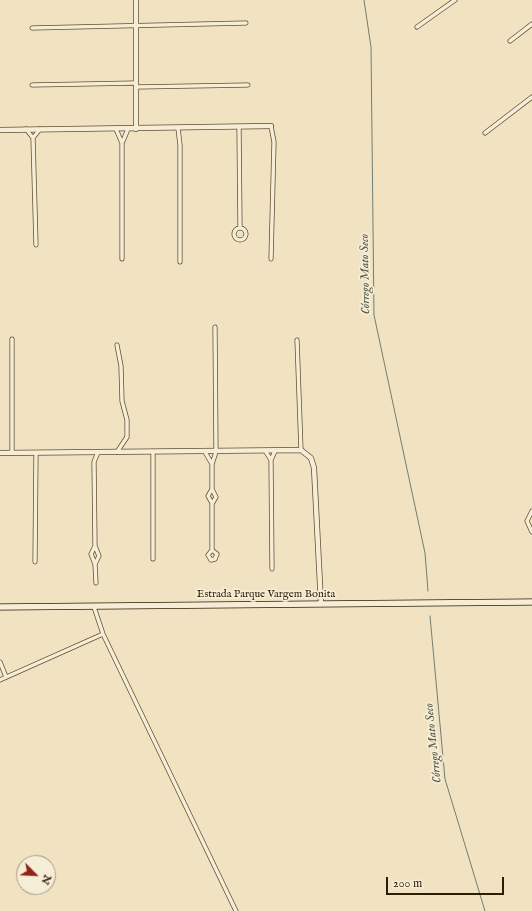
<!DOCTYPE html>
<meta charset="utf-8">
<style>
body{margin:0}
#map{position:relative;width:532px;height:911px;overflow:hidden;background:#f1e3c2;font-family:"IM FELL English",serif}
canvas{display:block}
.north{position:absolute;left:16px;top:855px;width:40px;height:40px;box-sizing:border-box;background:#f6edd7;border:1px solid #a69a83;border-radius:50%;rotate:114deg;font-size:11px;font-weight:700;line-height:16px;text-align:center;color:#2e1d04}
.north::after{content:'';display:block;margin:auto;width:14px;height:18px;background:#8f2418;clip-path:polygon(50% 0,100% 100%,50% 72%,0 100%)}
.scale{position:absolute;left:386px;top:877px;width:118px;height:18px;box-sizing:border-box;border:2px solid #2e1d04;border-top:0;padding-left:5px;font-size:12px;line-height:14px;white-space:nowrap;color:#2e1d04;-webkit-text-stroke:3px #f6edd7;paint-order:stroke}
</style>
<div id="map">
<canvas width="532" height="911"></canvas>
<div class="north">N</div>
<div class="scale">200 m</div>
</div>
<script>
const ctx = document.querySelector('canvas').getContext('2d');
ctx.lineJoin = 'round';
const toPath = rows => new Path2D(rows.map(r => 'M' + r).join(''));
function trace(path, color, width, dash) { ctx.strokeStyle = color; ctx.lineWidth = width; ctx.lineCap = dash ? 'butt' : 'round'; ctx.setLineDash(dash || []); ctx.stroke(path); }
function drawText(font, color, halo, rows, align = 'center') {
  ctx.font = font + ' "IM FELL English",serif'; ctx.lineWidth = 3.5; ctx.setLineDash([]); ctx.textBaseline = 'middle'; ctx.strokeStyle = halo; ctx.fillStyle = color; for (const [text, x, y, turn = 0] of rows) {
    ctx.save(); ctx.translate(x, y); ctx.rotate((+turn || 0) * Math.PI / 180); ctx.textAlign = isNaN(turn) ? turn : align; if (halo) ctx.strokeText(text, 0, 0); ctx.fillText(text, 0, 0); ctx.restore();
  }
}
trace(toPath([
 [364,0,371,47,374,315,425,553,428,591],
 [430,616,445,779,485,911]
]), '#707d72', 1);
const minor = toPath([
 [417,27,455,0],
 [32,28,246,23],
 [510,41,532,24],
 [32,85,136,83],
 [136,87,248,85],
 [271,126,274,142,271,259],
 [239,127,240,228],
 [178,128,180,145,180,262],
 [26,129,33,138,36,245],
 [116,129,122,143,122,259],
 [485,133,532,97],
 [33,138,40,129],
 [123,141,128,129],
 '234 234a6 6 0 1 1 12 0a6 6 0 1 1-12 0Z',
 [297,340,301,450],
 [117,452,127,437,127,420,122,401,121,366,117,345],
 [153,452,153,559],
 [205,452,212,464],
 [266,452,271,460,272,569],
 [12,453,12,339],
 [271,460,275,451],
 [212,489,216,497,212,504,212,550,208,555,211,560,215,559,217,554,212,550],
 [212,503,208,496,212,489,212,464,216,452,215,327],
 [532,511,527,521,532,532],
 [35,562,36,453],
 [95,564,99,556,95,546],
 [96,583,95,564,91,554,95,546,94,462,98,452],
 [94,607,103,634,236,911],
 [0,662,6,677],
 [0,680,103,634]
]);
const tertiary = toPath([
 [136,0,136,129],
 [0,130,271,126],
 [0,453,301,450,311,458,314,468,321,604]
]);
const secondary = toPath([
 [0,607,532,602]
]);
trace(minor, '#5f4e34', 5);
trace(tertiary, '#5f4e34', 6);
trace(secondary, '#2e1d04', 7);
trace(minor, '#f6edd7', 3.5);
trace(tertiary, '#f6edd7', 4.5);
trace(secondary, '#f6edd7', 5.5);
drawText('11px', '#2e1d04', '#f6edd7', [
 ["Estrada Parque Vargem Bonita",266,595]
]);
drawText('italic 12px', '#545544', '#f6edd7', [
 ["Córrego Mato Seco",366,274,-91],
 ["Córrego Mato Seco",434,743,-96]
]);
</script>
